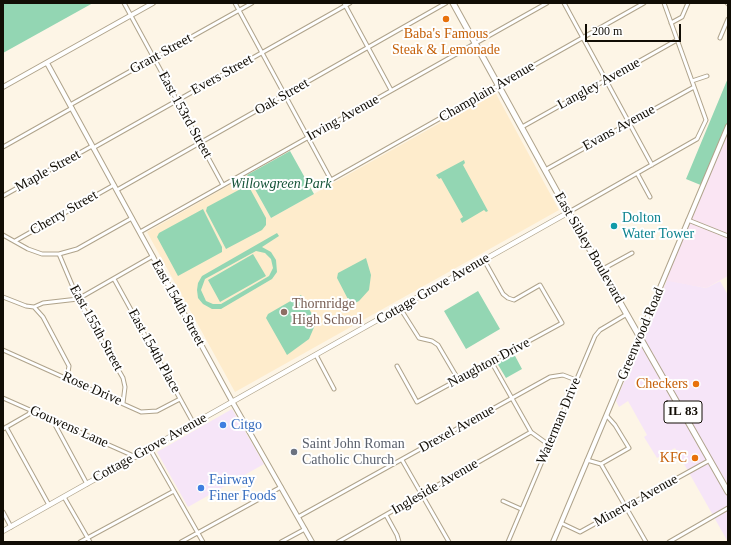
<!DOCTYPE html>
<style>
body{margin:0}
#map{position:relative;width:731px;height:545px;overflow:hidden;background:#fdf5e6;font-family:"Times New Roman",serif}
canvas{display:block}
.frame{position:absolute;inset:0;border:4px solid #110d05;pointer-events:none}
.scale{position:absolute;left:585px;top:24px;width:96px;height:18px;box-sizing:border-box;border:2px solid #110d05;border-top:0;padding-left:5px;font-size:12px;line-height:14px;white-space:nowrap;color:#110d05;-webkit-text-stroke:3px #fff;paint-order:stroke}
</style>
<div id="map">
<canvas width="731" height="545"></canvas>
<div class="frame"></div>
<div class="scale">200 m</div>
</div>
<script>
const ctx = document.querySelector('canvas').getContext('2d');
ctx.lineJoin = 'round';
function paint(path, color) { ctx.fillStyle = color; ctx.fill(path, 'evenodd'); }
const toPath = rows => new Path2D(rows.map(r => 'M' + r).join(''));
function trace(path, color, width, dash) { ctx.strokeStyle = color; ctx.lineWidth = width; ctx.lineCap = dash ? 'butt' : 'round'; ctx.setLineDash(dash || []); ctx.stroke(path); }
function drawText(font, color, halo, rows, align = 'center') {
  ctx.font = font + ' "Times New Roman",serif'; ctx.lineWidth = 4; ctx.setLineDash([]); ctx.textBaseline = 'middle'; ctx.strokeStyle = halo; ctx.fillStyle = color; for (const [text, x, y, turn = 0] of rows) {
    ctx.save(); ctx.translate(x, y); ctx.rotate((+turn || 0) * Math.PI / 180); ctx.textAlign = isNaN(turn) ? turn : align; if (halo) ctx.strokeText(text, 0, 0); ctx.fillText(text, 0, 0); ctx.restore();
  }
}
paint(toPath([
 [667,280,706,288,720,281,728,295,728,542,675,448,657,458,644,437,647,435,628,401,619,407,616,401],
 [232,409,264,464,188,507,157,452]
]), '#f6e5f8');
paint(toPath([
 [728,127,728,276,706,288,663,280]
]), '#fae5f3');
paint(toPath([
 [495,92,559,210,235,392,147,232,247,175,271,218]
]), '#feeccc');
paint(toPath([
 [3,3,93,3,3,53],
 [728,78,728,126,703,186,686,179],
 [290,151,314,194,271,218,247,175],
 [464,160,465,163,463,165,488,211,486,212,484,210,462,223,460,219,463,217,441,178,439,179,436,175],
 [248,185,266,218,266,225,262,230,226,249,206,211,207,207],
 [203,209,222,247,222,252,178,276,157,237,159,233],
 [277,233,279,236,262,247,271,252,276,260,277,272,272,279,221,309,212,309,203,304,198,298,197,290,198,283,202,276],
 [256,251,265,253,271,259,273,268,269,276,221,304,213,304,206,301,201,290,205,279],
 [253,254,266,276,220,302,208,280],
 [366,258,371,275,369,290,359,301,351,305,337,278,338,273],
 [478,291,500,329,466,349,444,311],
 [301,295,312,314,315,325,309,339,287,355,266,318,268,314],
 [514,354,522,369,506,378,497,363]
]), '#93d6b3');
const minor = toPath([
 [124,3,223,185],
 [235,3,331,180,644,3],
 [344,3,391,90],
 [564,3,652,165],
 [727,3,728,4],
 [671,23,682,17,688,3],
 [720,38,728,19],
 [692,81,707,76],
 [70,105,252,3],
 [522,127,677,40],
 [3,147,72,108],
 [93,148,350,3],
 [545,170,694,87],
 [637,173,650,197],
 [117,190,446,3],
 [3,196,92,146],
 [569,212,697,139,706,120,664,3],
 [688,220,728,236],
 [140,232,547,3],
 [3,235,28,249,42,254,59,254,77,249,132,218],
 [15,241,114,185],
 [59,254,78,299,123,378,125,387,123,403],
 [601,270,632,253],
 [114,279,194,424],
 [3,297,26,306,34,307,43,317,69,366,67,378],
 [34,307,43,303,78,299,153,256],
 [400,308,419,338,432,341,438,345,458,379],
 [3,350,141,412,157,411,180,399],
 [316,355,334,389],
 [492,363,531,432,549,445],
 [397,366,417,402,562,323,540,285,514,300,508,298,503,294,484,260],
 [3,398,136,457],
 [53,421,87,484],
 [6,427,49,505],
 [3,429,29,414,31,410],
 [150,449,203,542],
 [402,460,449,542],
 [587,460,601,464,646,542],
 [601,464,629,448,615,425,607,416],
 [64,497,90,542],
 [503,501,521,509],
 [3,512,11,527],
 [386,515,397,535,399,542],
 [298,517,550,377,563,375,576,380],
 [561,523,580,532,710,460],
 [80,542,174,491],
 [181,542,281,487],
 [281,542,305,529],
 [338,542,531,432],
 [508,542,595,336,600,330,627,314],
 [669,542,728,508]
]);
const tertiary = toPath([
 [47,63,233,403,312,542],
 [3,87,153,3],
 [553,542,728,126]
]);
const secondary = toPath([
 [3,531,569,212]
]);
const primary = toPath([
 [453,3,556,190,728,492]
]);
trace(minor, '#afa38b', 5);
trace(tertiary, '#afa38b', 6);
trace(secondary, '#afa38b', 6);
trace(primary, '#afa38b', 7);
trace(minor, '#fff', 3);
trace(tertiary, '#fff', 4);
trace(secondary, '#fff', 4.5);
trace(primary, '#fff', 5);
for (const [x, y, r, color] of [
 [446,19,4,"#e8710a"],
 [614,226,4,"#0f9aa8"],
 [284,312,4,"#8d6e63"],
 [696,384,4,"#e8710a"],
 [223,425,4,"#3f7fe0"],
 [294,452,4,"#6b7280"],
 [695,458,4,"#e8710a"],
 [201,488,4,"#3f7fe0"]
]) { const dot = new Path2D(); dot.arc(x, y, r, 0, 2 * Math.PI); ctx.fillStyle = color; ctx.fill(dot); trace(dot, '#fff', 1.5); }
for (const [x, y, w] of [
 [683,412,38]
]) { const box = new Path2D(); box.roundRect(x - w / 2, y - 11, w, 22, 3); ctx.fillStyle = '#fff'; ctx.fill(box); trace(box, '#110d05', 1); }
drawText('bold 13px', '#110d05', null, [
 ["IL 83",683,412]
]);
drawText('14px', '#c56008', '#fff', [
 ["Baba's Famous",446,34,"center"],
 ["Steak & Lemonade",446,50,"center"],
 ["Checkers",688,384],
 ["KFC",687,458]
], 'right');
drawText('14px', '#110d05', '#fff', [
 ["Grant Street",161,54,-29],
 ["Evers Street",222,75,-29],
 ["Langley Avenue",599,84,-29],
 ["Champlain Avenue",487,92,-30],
 ["Oak Street",282,97,-30],
 ["East 153rd Street",185,115,61],
 ["Irving Avenue",343,118,-29],
 ["Evans Avenue",619,128,-29],
 ["Maple Street",48,171,-29],
 ["Cherry Street",64,213,-30],
 ["East Sibley Boulevard",589,248,60],
 ["Cottage Grove Avenue",433,289,-30],
 ["East 154th Street",178,303,61],
 ["East 155th Street",96,328,61],
 ["Greenwood Road",641,334,-67],
 ["East 154th Place",154,351,61],
 ["Naughton Drive",489,363,-28],
 ["Rose Drive",92,389,24],
 ["Waterman Drive",559,421,-67],
 ["Gouwens Lane",69,427,24],
 ["Drexel Avenue",457,429,-29],
 ["Cottage Grove Avenue",150,448,-29],
 ["Ingleside Avenue",435,487,-30],
 ["Minerva Avenue",636,501,-29]
]);
drawText('italic 14px', '#145237', '#fff', [
 ["Willowgreen Park",281,184]
]);
drawText('14px', '#0d838f', '#fff', [
 ["Dolton",622,218],
 ["Water Tower",622,234]
], 'left');
drawText('14px', '#785e54', '#fff', [
 ["Thornridge",292,304],
 ["High School",292,320]
], 'left');
drawText('14px', '#366cbe', '#fff', [
 ["Citgo",231,425],
 ["Fairway",209,480],
 ["Finer Foods",209,496]
], 'left');
drawText('14px', '#5b616d', '#fff', [
 ["Saint John Roman",302,444],
 ["Catholic Church",302,460]
], 'left');
</script>
